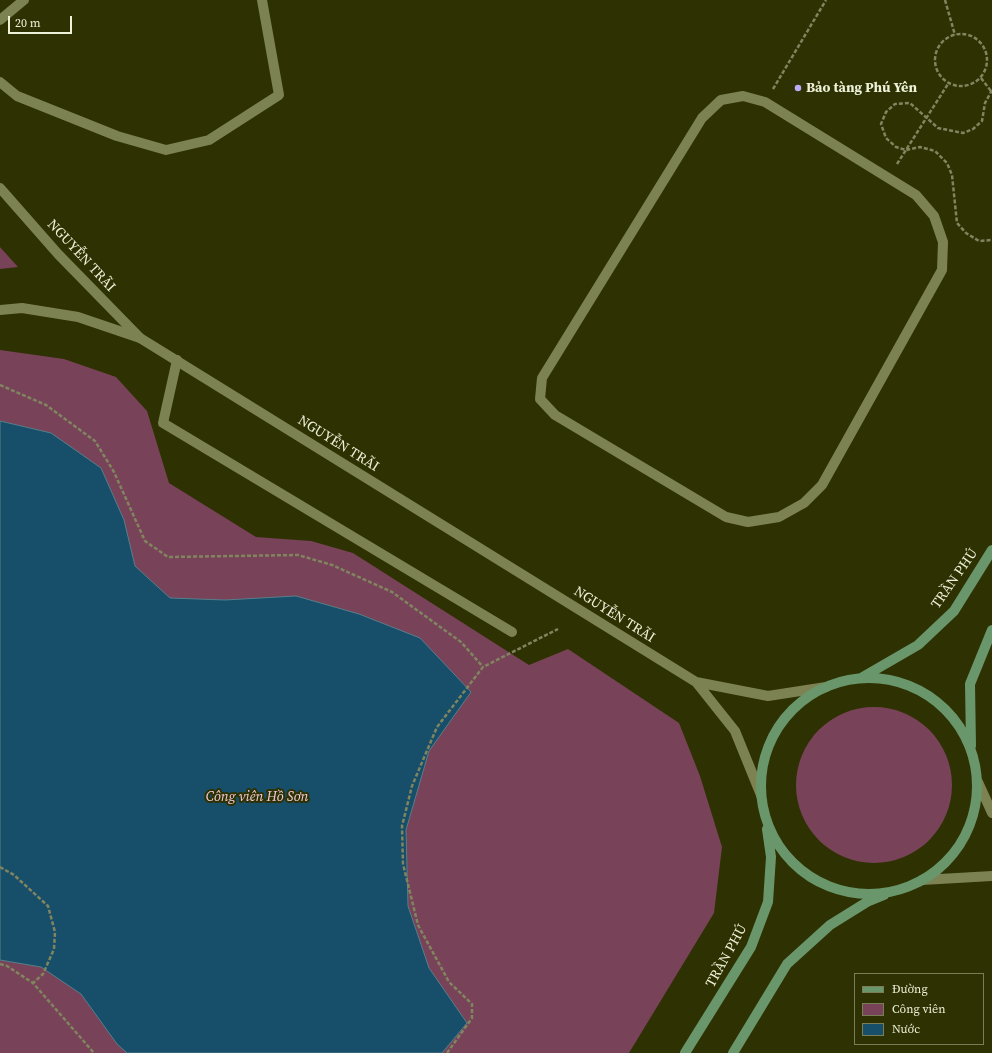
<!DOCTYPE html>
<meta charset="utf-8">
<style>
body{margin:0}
#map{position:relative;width:992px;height:1053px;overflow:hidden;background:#2e3101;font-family:"Source Serif 4",serif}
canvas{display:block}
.legend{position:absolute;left:854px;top:973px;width:130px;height:72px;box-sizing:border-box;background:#2e3101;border:1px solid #7a7e57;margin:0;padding:5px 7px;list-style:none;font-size:12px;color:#edf1d8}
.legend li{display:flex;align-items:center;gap:8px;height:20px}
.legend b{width:20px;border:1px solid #7a7e57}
.scale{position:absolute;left:8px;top:16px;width:64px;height:18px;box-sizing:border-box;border:2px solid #edf1d8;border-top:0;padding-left:5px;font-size:12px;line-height:14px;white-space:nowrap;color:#edf1d8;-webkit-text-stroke:3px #2e3101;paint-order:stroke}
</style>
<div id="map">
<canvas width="992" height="1053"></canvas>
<ul class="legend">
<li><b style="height:5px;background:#6a966c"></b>Đường</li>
<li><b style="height:11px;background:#784259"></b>Công viên</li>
<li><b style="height:11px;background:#174e69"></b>Nước</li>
</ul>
<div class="scale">20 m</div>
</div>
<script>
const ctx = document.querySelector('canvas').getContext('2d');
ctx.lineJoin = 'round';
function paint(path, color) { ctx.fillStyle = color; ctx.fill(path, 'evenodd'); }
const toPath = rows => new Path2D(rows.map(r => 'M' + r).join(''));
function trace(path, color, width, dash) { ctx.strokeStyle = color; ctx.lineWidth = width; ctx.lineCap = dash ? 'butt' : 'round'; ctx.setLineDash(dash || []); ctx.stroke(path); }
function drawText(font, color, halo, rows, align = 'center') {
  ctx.font = font + ' "Source Serif 4",serif'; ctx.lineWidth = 4; ctx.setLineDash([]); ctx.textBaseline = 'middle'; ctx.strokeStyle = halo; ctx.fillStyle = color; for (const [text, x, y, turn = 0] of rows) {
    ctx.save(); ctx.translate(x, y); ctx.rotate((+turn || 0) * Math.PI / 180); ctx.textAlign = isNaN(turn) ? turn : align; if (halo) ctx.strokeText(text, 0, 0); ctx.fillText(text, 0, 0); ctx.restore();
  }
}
paint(toPath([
 [0,247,18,267,0,269],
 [0,350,64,359,116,377,147,411,169,483,256,537,311,541,353,553,529,665,568,649,679,723,700,776,722,847,714,913,629,1053,0,1053],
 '796 785a78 78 0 1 1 156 0a78 78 0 1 1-156 0Z'
]), '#784259');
const water = toPath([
 [0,421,51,433,101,468,124,520,135,566,170,598,225,600,296,596,359,614,420,638,471,692,429,751,406,830,408,906,429,968,467,1023,442,1053,127,1053,117,1044,81,994,41,967,0,960,0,421]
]);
paint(water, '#174e69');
trace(water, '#577f8a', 1);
trace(toPath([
 [945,0,955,35],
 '935 60a26 26 0 1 1 52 0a26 26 0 1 1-52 0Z',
 [981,78,991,91],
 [773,89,826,0],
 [992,90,985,103,982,121,973,129,963,133,938,128,910,103,895,104,886,112,881,124,886,138,896,147,906,150,920,147,935,151,947,163,952,175,957,223,966,233,979,241,992,240],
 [897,164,948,84],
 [0,385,46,405,95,441,114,472,145,541,168,557,298,555,332,565,392,592,461,642,483,667],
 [0,867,14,875,48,906,55,932,54,949,43,974,33,983],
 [0,964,7,966,33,983,94,1053],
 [447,1053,472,1018,472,1004,449,982,418,925,403,864,402,826,412,786,437,727,483,667,558,629]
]), '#81855f', 2.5, [4, 2]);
trace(toPath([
 [743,96,765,102,916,195,934,216,943,242,942,270,822,485,804,503,779,517,748,522,726,517,555,415,540,399,542,378,702,118,721,100,743,96]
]), '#7d8253', 10);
trace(toPath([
 [0,20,24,0],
 [0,82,17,96,117,136,166,150,209,140,279,95,262,0],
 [0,310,22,308,78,317,140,338],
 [177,360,163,423,512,632],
 [978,782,992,813],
 [922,880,992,876]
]), '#7d8253', 10);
trace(toPath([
 [0,188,58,254,140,338,696,682,768,696,826,687],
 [696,682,735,731,761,795]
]), '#7d8253', 10);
trace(toPath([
 [861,678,918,645,954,611,992,550],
 '761 786a108 108 0 1 1 216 0a108 108 0 1 1-216 0Z',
 [971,746,970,684,992,630],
 [685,1053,751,947,768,902,771,857,767,829],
 [733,1053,787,964,830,925,867,902,884,895]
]), '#6a966c', 10);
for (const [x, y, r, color] of [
 [798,88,4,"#bbaaf6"]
]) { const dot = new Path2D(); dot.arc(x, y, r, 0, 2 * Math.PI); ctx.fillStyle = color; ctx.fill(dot); trace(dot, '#2e3101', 1.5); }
drawText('bold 14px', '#edf1d8', '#2e3101', [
 ["Bảo tàng Phú Yên",806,88]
], 'left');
drawText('14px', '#edf1d8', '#2e3101', [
 ["NGUYỄN TRÃI",81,256,47],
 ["NGUYỄN TRÃI",338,444,32],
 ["TRẦN PHÚ",955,579,-55],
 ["NGUYỄN TRÃI",614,615,32],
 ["TRẦN PHÚ",727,956,-61]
]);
drawText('italic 14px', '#f4ccdb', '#2e3101', [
 ["Công viên Hồ Sơn",257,797]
]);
</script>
